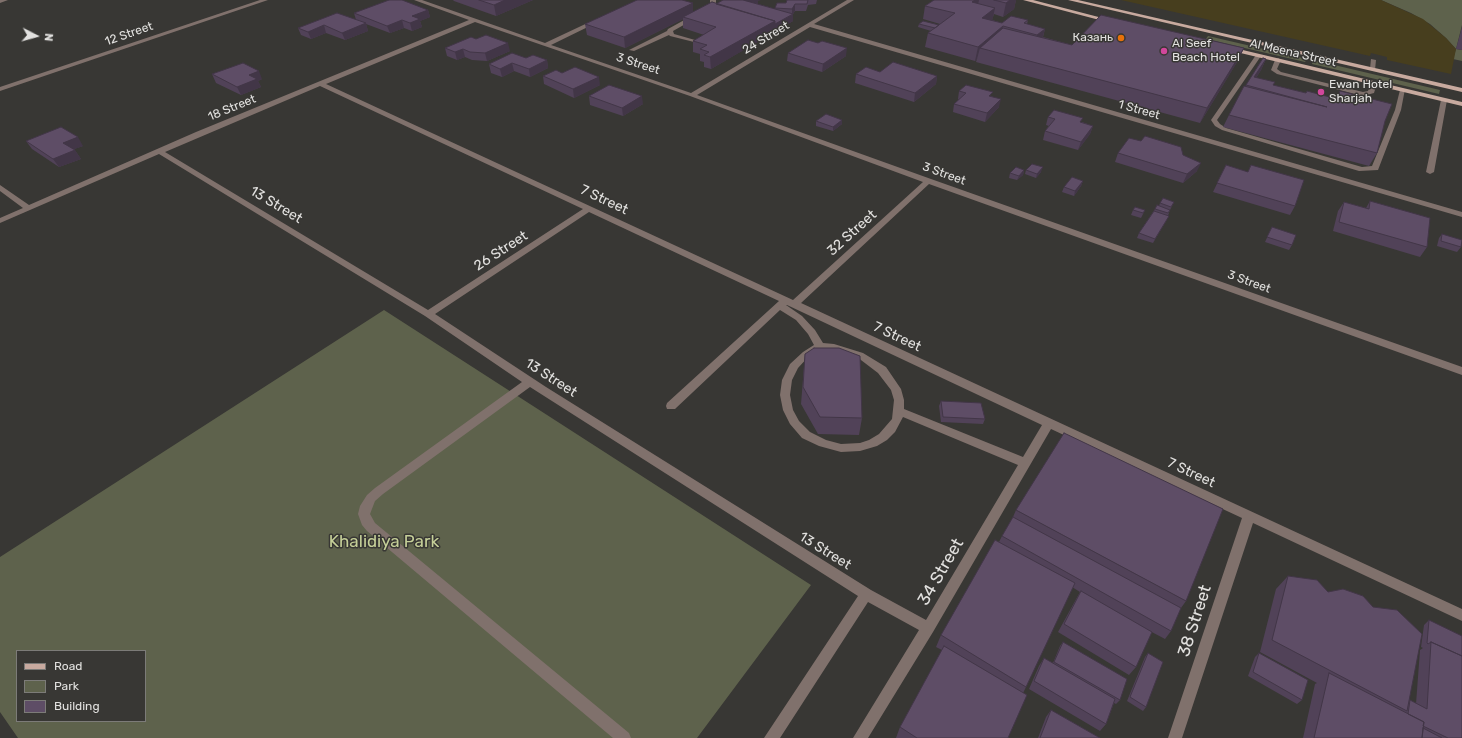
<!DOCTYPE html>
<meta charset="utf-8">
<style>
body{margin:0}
#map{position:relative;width:1462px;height:738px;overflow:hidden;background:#383734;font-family:Rubik,sans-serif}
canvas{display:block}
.legend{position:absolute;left:16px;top:650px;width:130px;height:72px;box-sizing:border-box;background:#383734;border:1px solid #7c7b78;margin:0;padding:5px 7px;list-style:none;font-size:12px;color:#e2e1df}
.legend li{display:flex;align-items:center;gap:8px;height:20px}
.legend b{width:20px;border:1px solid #7c7b78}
.north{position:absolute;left:16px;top:16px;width:40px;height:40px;-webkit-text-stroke:3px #383734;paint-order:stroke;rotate:96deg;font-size:11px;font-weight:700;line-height:16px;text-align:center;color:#e2e1df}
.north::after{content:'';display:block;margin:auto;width:14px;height:18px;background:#e2e1df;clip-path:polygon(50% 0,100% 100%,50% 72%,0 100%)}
</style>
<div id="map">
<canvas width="1462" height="738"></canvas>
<ul class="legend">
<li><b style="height:5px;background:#c8aa9f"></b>Road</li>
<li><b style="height:11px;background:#5e624c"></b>Park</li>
<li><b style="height:11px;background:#5e4d66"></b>Building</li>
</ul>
<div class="north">N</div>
</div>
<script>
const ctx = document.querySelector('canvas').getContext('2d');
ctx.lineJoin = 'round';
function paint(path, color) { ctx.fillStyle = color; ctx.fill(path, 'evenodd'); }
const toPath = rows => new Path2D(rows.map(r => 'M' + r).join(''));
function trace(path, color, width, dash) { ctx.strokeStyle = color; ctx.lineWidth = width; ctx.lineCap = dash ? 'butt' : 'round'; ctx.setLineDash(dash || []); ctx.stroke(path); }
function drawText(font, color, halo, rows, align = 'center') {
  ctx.font = font + ' Rubik,sans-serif'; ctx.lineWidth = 3; ctx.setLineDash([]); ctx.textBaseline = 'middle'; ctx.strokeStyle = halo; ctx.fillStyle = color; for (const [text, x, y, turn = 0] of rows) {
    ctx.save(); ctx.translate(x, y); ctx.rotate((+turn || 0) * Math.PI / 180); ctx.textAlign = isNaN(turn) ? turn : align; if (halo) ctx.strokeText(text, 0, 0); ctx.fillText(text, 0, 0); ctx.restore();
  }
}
paint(toPath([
 [1381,0,1462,0,1462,25,1456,49,1462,50,1462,61,1453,59,1456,49,1446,38,1430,24,1411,13],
 [1208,36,1307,59,1305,62,1206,39],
 [1313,60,1440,90,1439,94,1312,64],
 [384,310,811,585,697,738,18,738,0,712,0,557],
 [17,651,145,651,145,721,17,721]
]), '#5e624c');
paint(toPath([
 [1121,0,1381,0,1423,19,1446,38,1456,49,1451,74,1387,60,1387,57,1371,53,1370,56]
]), '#473e1e');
paint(toPath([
 [0,0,8,0,0,3,0,0],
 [260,0,268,0,0,91,0,87,260,0],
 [414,0,422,0,545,43,596,19,600,19,600,21,551,45,691,93,847,0,854,0,814,24,1462,212,1462,217,810,27,697,95,931,179,1462,367,1462,375,929,184,801,303,1462,609,1462,621,1253,523,1182,738,1168,738,1242,518,1051,429,933,632,868,738,853,738,919,630,868,602,780,738,764,738,858,596,530,387,383,494,375,501,370,514,375,523,629,733,631,738,613,738,367,531,362,525,358,514,360,506,367,495,375,488,522,382,425,316,159,154,0,223,0,218,23,208,0,191,0,185,29,205,196,132,469,20,414,0],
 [475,22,690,96,923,182,793,300,326,84,475,22],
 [320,86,583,209,428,310,165,152,320,86],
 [589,212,779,301,667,403,666,406,667,409,675,409,780,310,796,320,808,334,814,345,803,352,790,364,782,380,780,395,783,410,790,424,802,438,819,446,841,452,860,451,877,446,887,440,895,432,903,417,1018,465,926,620,871,590,546,387,435,314,589,212],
 [786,305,787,305,1042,425,1023,457,904,409,904,400,901,389,886,367,863,353,834,344,823,343,815,330,802,316,786,305],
 [822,349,834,350,857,357,878,373,891,390,894,400,892,419,879,434,869,440,860,443,841,444,826,440,810,432,799,421,793,410,790,395,792,380,798,368,809,356,822,349],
 [710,0,716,0,716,5,712,9,673,31,674,34,702,42,702,44,670,36,669,35,634,51,629,50,667,31,668,29,708,7,710,5,710,0],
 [1256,55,1261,56,1217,120,1220,124,1226,128,1362,167,1372,166,1395,110,1400,90,1405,89,1401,110,1378,170,1359,171,1222,130,1215,126,1211,120,1256,55],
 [1278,58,1281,60,1277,69,1281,72,1363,92,1368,91,1371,83,1374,81,1377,83,1374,93,1363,96,1277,74,1271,70,1275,60,1278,58],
 [1371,59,1376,60,1375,70,1370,69,1371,59],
 [1444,98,1447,100,1434,172,1430,174,1426,172,1441,100,1444,98]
]), '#80716c');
paint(toPath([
 [1023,0,1033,0,1114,21,1111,23,1023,0],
 [1068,0,1078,0,1462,88,1462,92,1068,0],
 [1230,47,1462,102,1462,106,1228,50,1227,49,1230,47]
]), '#c8aa9f');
paint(toPath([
 [453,0,533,0,496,16,454,1],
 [787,0,817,0,816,4,808,5,806,11,795,11,793,14,793,21,711,69,704,67,704,62,700,61,700,54,693,52,693,41,704,35,683,28,683,19,625,48,587,35,585,24,693,12,716,4,758,1,758,4,775,9,777,3,786,3],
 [934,0,1016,0,1014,9,1003,17,994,14,992,20,1002,23,1028,20,1027,24,1045,29,1043,37,1072,45,1244,48,1237,62,1200,123,976,62,977,59,975,61,925,47,928,33,931,31,918,27,919,24,939,25,940,24,923,19,925,6],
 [428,10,430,17,420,21,422,27,412,31,404,28,390,33,366,24,368,31,345,40,326,33,311,39,301,35,298,28,356,20,354,13],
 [1462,27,1462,50,1456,49],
 [445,48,510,51,487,61,472,60,465,57,457,60,447,56],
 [788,53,846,56,822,72,787,61],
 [526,58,547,60,548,68,530,77,514,71,502,77,491,73,489,64],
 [1266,59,1261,70,1256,78,1273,85,1306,93,1336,98,1340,91,1385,121,1377,153,1369,166,1223,127,1229,115,1246,85],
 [562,73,600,85,574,98,544,84,543,76],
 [212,74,262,79,258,81,261,87,241,95,216,83],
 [856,74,937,76,936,84,914,102,855,83],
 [959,91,992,96,999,107,985,122,953,112,954,104,959,100,958,99],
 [589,96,643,104,623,116,590,105],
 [1048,117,1082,122,1093,126,1090,134,1078,150,1043,140,1045,131,1049,126,1046,125],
 [842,120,842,124,833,131,816,126,816,121],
 [26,141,83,146,74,149,81,159,59,167,32,149],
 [1118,153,1183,155,1197,171,1183,183,1115,162],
 [1226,165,1248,172,1251,165,1295,206,1290,215,1213,192],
 [1024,170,1023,175,1017,180,1009,178,1010,173],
 [1026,170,1041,172,1036,178,1025,174],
 [1083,181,1081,186,1074,196,1062,192,1064,187],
 [1370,201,1427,247,1420,257,1333,231,1338,211,1344,202,1366,208],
 [1174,202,1170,210,1166,221,1153,243,1137,238,1139,233,1155,209,1159,206,1160,203],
 [1133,210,1145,210,1141,218,1131,215],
 [1272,227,1292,245,1289,250,1265,242],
 [1442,234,1461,247,1457,252,1437,246,1439,238],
 [805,354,862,418,859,435,818,434,801,404],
 [941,401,985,419,983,424,941,422,939,406],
 [1016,510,1186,601,1181,608,1171,631,1165,639,1148,630,1136,667,1129,675,1058,632,1080,592,1072,587,1026,687,1023,693,1008,738,896,738,900,727,942,650,936,647,941,635,999,542,1002,536,1013,517],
 [1288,576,1410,700,1416,704,1420,650,1423,648,1421,647,1424,625,1429,620,1462,738,1303,738,1315,684,1317,683,1260,652,1276,589],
 [1063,642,1120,700,1116,704,1114,703,1106,724,1100,731,1029,689,1039,666,1044,658,1053,663,1060,646],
 [1148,653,1146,707,1143,711,1127,701,1145,657],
 [1259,653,1302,700,1297,704,1248,676,1255,657],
 [1051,710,1100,738,1038,738,1046,717]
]), '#514258');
paint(toPath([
 [505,0,533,0,496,16,494,5],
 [743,0,761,0,758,1,758,4],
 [975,0,979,0,977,10,972,2],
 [1010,0,1016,0,1014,9,1003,17,1006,3],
 [693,3,693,14,683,17,683,19,625,48,624,37],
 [795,4,795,11,793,14,793,21,775,32,775,24,792,15,792,9],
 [995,8,992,22,982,18],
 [428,10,430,17,420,21,422,27,412,31,410,23,412,16],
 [402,20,404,28,390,33,387,26],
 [775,21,775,32,711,69,710,57],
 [366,23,368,31,345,40,342,33],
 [324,25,326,33,311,39,308,32],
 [1003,26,1000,40,980,48,977,59,975,61,978,47],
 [1045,29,1041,43,1034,49,1037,35],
 [508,43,510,51,487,61,485,53],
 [847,48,846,56,822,72,823,64],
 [1244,48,1237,62,1200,123,1207,108],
 [463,49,465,57,457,60,455,52],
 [1266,59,1261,70,1251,86,1254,77],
 [547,60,548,68,530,77,529,69],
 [512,63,514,71,502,77,500,69],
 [259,71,262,79,258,81,261,87,241,95,237,87,249,75],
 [937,76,936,84,914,102,915,93],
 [599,77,600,85,574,98,573,89],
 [642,96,643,104,623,116,622,108],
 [1001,99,999,107,985,122,987,113],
 [842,120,842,124,833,131,833,127],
 [1093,126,1090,134,1078,150,1081,142],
 [78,137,83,146,69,151,63,143],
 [75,150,81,159,59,167,53,159],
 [1201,163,1197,171,1183,183,1187,174],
 [1043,167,1041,172,1036,178,1037,174],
 [1024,170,1023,175,1017,180,1019,176],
 [1083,181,1081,186,1074,196,1075,191]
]), '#423647');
const building = toPath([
 [389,0,402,0,428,10,412,16,420,19,410,23,402,20,387,26,354,13,389,0],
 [479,0,505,0,494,5,479,0],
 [637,0,682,0,693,3,624,37,585,24,637,0],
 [723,0,743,0,793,14,775,24,775,21,716,4,723,0],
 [787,0,808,0,807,4,795,4,792,9,775,8,777,3,786,3,787,0],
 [934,0,975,0,972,2,995,8,982,18,1002,23,1011,16,1028,20,1024,23,1045,29,1037,35,1003,26,978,47,928,33,955,13,925,6,934,0],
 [994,0,1010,0,1006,3,994,0],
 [712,2,775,21,710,57,704,55,709,52,700,49,707,45,693,41,716,27,683,17,712,2],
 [337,13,366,23,342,33,324,25,308,32,298,28,337,13],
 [1101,15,1244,48,1207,108,980,48,1003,28,1072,45,1101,15],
 [923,21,939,25,935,28,919,24,923,21],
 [486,35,508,43,485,53,470,52,463,49,455,52,445,48,471,37,476,39,486,35],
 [808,40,818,43,822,41,847,48,823,64,788,53,808,40],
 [512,53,526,58,533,55,547,60,529,69,512,63,500,69,489,64,512,53],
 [1263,58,1266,59,1254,77,1275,82,1273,85,1306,93,1307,91,1337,99,1340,91,1392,104,1385,121,1377,153,1229,115,1244,86,1327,107,1246,85,1263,58],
 [893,62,937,76,915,93,856,74,866,67,880,72,893,62],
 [243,63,259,71,249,75,257,79,237,87,212,74,243,63],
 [575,67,599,77,573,89,543,76,556,70,562,73,575,67],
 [609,85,642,96,622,108,589,96,609,85],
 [966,85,993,92,989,96,1001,99,987,113,954,104,966,93,959,91,966,85],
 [1054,110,1083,118,1080,122,1093,126,1081,142,1045,131,1055,119,1048,117,1054,110],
 [826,114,842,120,833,127,816,121,826,114],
 [61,127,78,137,63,143,75,150,53,159,26,141,61,127],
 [1145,136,1181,147,1183,155,1201,163,1187,174,1118,153,1129,138,1141,141,1145,136],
 [1032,164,1043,167,1037,174,1026,170,1032,164],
 [1226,165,1248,172,1251,165,1304,180,1295,206,1217,183,1226,165],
 [1016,167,1024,170,1019,176,1010,173,1016,167],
 [1072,177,1083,181,1075,191,1064,187,1072,177],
 [1163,198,1174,202,1171,207,1160,203,1163,198],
 [1370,201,1430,218,1427,247,1339,222,1344,202,1369,209,1370,201],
 [1157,205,1170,210,1168,213,1155,209,1157,205],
 [1135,207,1145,210,1143,213,1133,210,1135,207],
 [1154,211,1169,216,1155,239,1139,233,1154,211],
 [1272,227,1296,235,1292,245,1267,237,1272,227],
 [1442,234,1462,240,1461,247,1441,241,1442,234],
 [814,348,839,348,860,356,862,418,820,417,803,387,805,354,814,348],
 [941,401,981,403,985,419,943,417,941,401],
 [1064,433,1223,509,1186,601,1016,510,1064,433],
 [1013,517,1181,608,1171,631,1002,536,1013,517],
 [995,540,1075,583,1026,687,941,635,995,540],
 [1288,576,1317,580,1328,592,1343,589,1363,596,1373,607,1397,610,1422,634,1407,711,1272,640,1288,576],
 [1081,591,1152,632,1136,667,1064,624,1081,591],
 [1429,620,1462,636,1462,656,1431,642,1428,644,1427,643,1429,620],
 [1063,642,1127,679,1120,700,1054,662,1063,642],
 [1431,642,1462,656,1462,738,1448,738,1423,726,1424,722,1408,714,1410,700,1427,709,1431,642],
 [944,646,1027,695,1008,738,917,738,900,727,944,646],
 [1148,653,1163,662,1146,707,1130,697,1148,653],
 [1259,653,1308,680,1302,700,1253,672,1259,653],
 [1044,658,1115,699,1106,724,1034,681,1044,658],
 [1329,673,1424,722,1422,738,1314,738,1329,673],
 [1051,710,1100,738,1040,738,1051,710],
 [1423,728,1442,738,1422,738,1423,728]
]);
paint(building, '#5e4d66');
trace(building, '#423647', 1);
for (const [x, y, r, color] of [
 [1121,38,4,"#e8710a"],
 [1164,51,4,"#d1479c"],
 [1321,92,4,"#d1479c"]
]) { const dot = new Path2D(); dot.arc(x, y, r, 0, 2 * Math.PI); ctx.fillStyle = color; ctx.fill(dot); trace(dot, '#383734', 1.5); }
drawText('12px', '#e2e1df', '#383734', [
 ["12 Street",129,34,-19],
 ["24 Street",766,38,-31],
 ["Al Meena Street",1293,53,13],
 ["3 Street",638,64,18],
 ["18 Street",232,108,-22],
 ["1 Street",1139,110,16],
 ["3 Street",944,174,20],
 ["3 Street",1249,282,20]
]);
drawText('12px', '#e2e1df', '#383734', [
 ["Казань",1113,38,"right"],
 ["Al Seef",1172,44],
 ["Beach Hotel",1172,58],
 ["Ewan Hotel",1329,85],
 ["Sharjah",1329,99]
], 'left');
drawText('14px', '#e2e1df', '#383734', [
 ["7 Street",604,200,25],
 ["13 Street",276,205,31],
 ["32 Street",852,233,-42],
 ["26 Street",501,251,-33],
 ["7 Street",897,337,25],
 ["13 Street",551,378,33],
 ["7 Street",1191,473,25],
 ["13 Street",825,551,32]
]);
drawText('17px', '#c5cf98', '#383734', [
 ["Khalidiya Park",384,542]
]);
drawText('17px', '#e2e1df', '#383734', [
 ["34 Street",941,572,-60],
 ["38 Street",1195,621,-72]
]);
</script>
